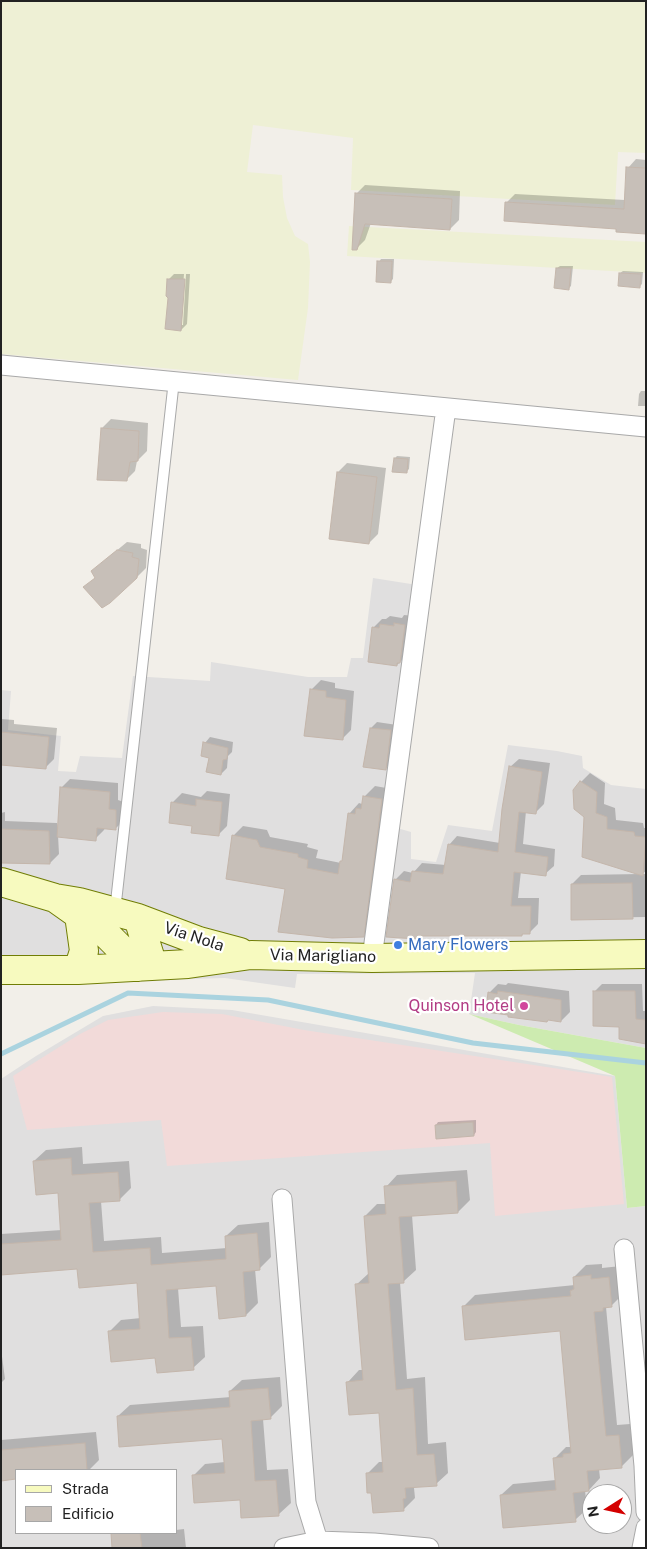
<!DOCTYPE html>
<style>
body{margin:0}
#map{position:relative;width:647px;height:1549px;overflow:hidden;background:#f2efe9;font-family:"Public Sans",sans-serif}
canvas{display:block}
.frame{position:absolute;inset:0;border:2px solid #222;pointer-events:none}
.legend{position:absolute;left:15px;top:1469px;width:162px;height:65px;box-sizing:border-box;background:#fff;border:1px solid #a7a7a7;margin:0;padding:6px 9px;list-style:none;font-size:15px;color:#222}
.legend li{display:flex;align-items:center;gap:10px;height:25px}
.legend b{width:25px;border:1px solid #a7a7a7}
.north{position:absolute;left:582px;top:1484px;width:50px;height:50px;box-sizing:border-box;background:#fff;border:1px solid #a7a7a7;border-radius:50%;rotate:260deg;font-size:14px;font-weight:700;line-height:20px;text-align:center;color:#222}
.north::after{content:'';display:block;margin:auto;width:18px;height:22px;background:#d40000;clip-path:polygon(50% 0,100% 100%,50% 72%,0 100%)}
</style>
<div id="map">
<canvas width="647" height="1549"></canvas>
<div class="frame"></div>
<ul class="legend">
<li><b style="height:6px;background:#f7fabf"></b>Strada</li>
<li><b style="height:14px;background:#c7bfb8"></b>Edificio</li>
</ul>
<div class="north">N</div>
</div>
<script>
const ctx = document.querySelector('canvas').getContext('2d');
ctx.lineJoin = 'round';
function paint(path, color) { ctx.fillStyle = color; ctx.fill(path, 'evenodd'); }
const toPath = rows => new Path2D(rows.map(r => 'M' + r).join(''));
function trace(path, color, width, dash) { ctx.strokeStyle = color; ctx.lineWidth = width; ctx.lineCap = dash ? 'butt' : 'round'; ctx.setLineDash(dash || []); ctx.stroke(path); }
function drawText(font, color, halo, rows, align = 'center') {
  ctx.font = font + ' "Public Sans",sans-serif'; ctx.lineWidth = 4.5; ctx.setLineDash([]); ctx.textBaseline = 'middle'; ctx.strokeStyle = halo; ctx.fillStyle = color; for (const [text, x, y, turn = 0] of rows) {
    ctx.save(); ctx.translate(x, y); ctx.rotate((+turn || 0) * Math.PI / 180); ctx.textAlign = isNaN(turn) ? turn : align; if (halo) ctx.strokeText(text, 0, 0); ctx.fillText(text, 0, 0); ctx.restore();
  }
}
paint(toPath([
 [373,578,430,587,397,828,411,832,411,859,436,862,448,825,492,831,508,745,557,751,582,756,583,768,611,785,646,789,646,1048,519,1025,469,1014,475,973,297,974,295,988,225,978,1,984,1,690,11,691,8,730,61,736,58,771,76,772,80,756,122,758,133,676,210,681,211,662,308,677,347,677,351,658,363,658],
 [153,1006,232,1010,615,1076,627,1208,646,1206,646,1548,1,1548,1,1079,36,1056,103,1016],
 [16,1470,176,1470,176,1533,16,1533],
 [592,1494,622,1494,622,1524,592,1524]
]), '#e0dfdf');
paint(toPath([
 [163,1012,222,1014,304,1030,612,1077,624,1204,495,1216,490,1143,167,1166,161,1120,27,1130,13,1076,80,1034,108,1020]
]), '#f2dad9');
paint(toPath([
 [1,1,646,1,646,153,618,152,615,205,351,190,353,138,253,125,247,172,282,175,283,197,287,218,295,236,308,244,310,262,308,308,298,380,1,354],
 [349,226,646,242,646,273,347,256]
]), '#eef0d5');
paint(toPath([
 [469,1014,519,1025,646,1048,646,1206,627,1208,615,1076]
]), '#cdebb0');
paint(toPath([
 [636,159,646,160,646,233,506,203,515,194,625,200,628,168],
 [365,185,460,191,459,220,450,229,371,223,365,240,356,249,356,194],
 [381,259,394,259,393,279,390,282,379,262],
 [560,266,573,266,571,286,569,288,557,268],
 [623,271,643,272,642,284,640,286,620,273],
 [174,274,184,274,180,325,183,325,186,274,190,274,187,324,181,330,170,298,168,280],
 [641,391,646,391,646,406,638,406,639,394],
 [111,419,148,423,147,451,137,461,135,471,126,480,102,428],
 [397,456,410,457,409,469,406,472,395,458],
 [347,463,386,468,378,534,369,543,338,472],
 [127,542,141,544,141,548,147,550,146,568,136,578,85,587,96,577,92,571],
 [404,615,414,616,409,653,397,665,373,628,382,619,386,619,390,616,402,618],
 [321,680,335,683,335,688,354,691,351,730,342,739,312,689],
 [1,719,14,720,14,724,57,728,54,759,45,768,1,763],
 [377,722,397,725,391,763,385,769,371,728],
 [210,737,233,742,232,752,228,756,227,768,221,774,210,757,205,743],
 [519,759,550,763,544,804,535,813,526,811,523,844,555,849,554,866,545,874,521,871,518,898,539,898,538,924,529,933,524,933,522,935,419,935,416,938,395,880,404,871,413,873,422,863,446,865,449,845,457,836,500,843,510,767],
 [590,773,605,783,604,804,615,808,616,820,643,823,644,828,646,828,646,871,642,874,646,874,646,917,572,918,572,884,581,875,640,874,585,816,581,782],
 [70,779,118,783,118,800,124,802,125,819,116,828,105,828,104,830,95,839,58,835,59,854,50,863,1,862,1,813,5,812,5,821,57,823,58,828,61,788],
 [375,786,392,789,373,925,363,935,286,888,233,836,243,826,267,830,270,837,308,844,307,847,318,850,316,858,341,863,343,860,349,814,359,803,362,804,364,797],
 [207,791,230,794,227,826,218,835,193,825,173,802,182,793,201,797],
 [508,983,569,991,570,1012,561,1021,548,1019,489,993,498,984,506,985],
 [602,984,642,984,643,1011,646,1011,646,1043,620,1026,594,992],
 [476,1120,476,1132,474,1135,436,1125,438,1122],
 [82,1147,83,1164,129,1161,131,1188,120,1199,101,1201,104,1241,161,1237,162,1253,227,1248,226,1236,238,1225,269,1222,271,1257,259,1269,255,1269,258,1303,246,1315,218,1285,178,1288,181,1327,203,1326,205,1357,193,1368,156,1357,109,1332,121,1320,141,1318,138,1282,78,1268,1,1274,1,1234,62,1230,59,1191,34,1161,46,1150],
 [467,1170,470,1200,458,1212,412,1215,416,1270,404,1281,400,1282,407,1379,425,1377,428,1444,446,1442,448,1473,436,1484,416,1486,414,1488,415,1498,403,1510,373,1491,367,1474,379,1462,384,1462,380,1411,348,1382,359,1370,363,1370,356,1285,369,1273,365,1216,377,1204,387,1204,386,1187,397,1175],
 [602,1264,602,1268,621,1266,623,1294,612,1305,606,1307,617,1425,630,1424,633,1455,621,1467,599,1469,600,1478,589,1490,585,1490,587,1509,575,1520,501,1495,513,1484,556,1480,554,1459,566,1447,572,1447,561,1329,463,1307,475,1295,575,1285,574,1277,586,1265],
 [1,1349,5,1379,1,1383],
 [280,1377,282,1406,270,1418,263,1419,267,1470,288,1469,291,1503,279,1514,242,1517,241,1498,193,1476,205,1464,225,1462,223,1437,118,1416,130,1405,231,1397,230,1391,242,1380],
 [96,1432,99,1460,89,1470,16,1470,16,1478,1,1479,1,1440],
 [184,1529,186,1548,114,1548,113,1533,176,1533,176,1530]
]), '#0003');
trace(toPath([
 [1,1054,128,993,268,1000,473,1043,646,1063]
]), '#aad3df', 5);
const building = toPath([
 [626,167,646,168,646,234,616,232,616,229,504,221,505,202,624,209,626,167],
 [355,193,452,199,450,230,365,224,357,250,352,250,355,193],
 [377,261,392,261,391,283,376,282,377,261],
 [556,268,571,268,569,290,554,288,556,268],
 [619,273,641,274,640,288,618,286,619,273],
 [167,279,185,279,181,331,165,329,168,298,166,296,167,279],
 [101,428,139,431,138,461,130,462,127,481,97,480,101,428],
 [394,458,408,459,407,473,392,472,394,458],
 [337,472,377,477,369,544,329,539,337,472],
 [117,550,133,553,132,557,139,559,137,578,110,603,102,608,83,587,95,578,91,571,117,550],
 [394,623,405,625,400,663,397,663,397,666,368,662,372,627,379,628,380,624,394,626,394,623],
 [310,689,326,691,326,697,346,700,343,740,304,736,310,689],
 [370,728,391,730,386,770,363,767,370,728],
 [1,732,49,737,46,769,1,765,1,732],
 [203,742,228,748,227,759,223,760,221,775,206,772,209,758,201,756,203,742],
 [509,766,542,772,536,814,519,812,515,852,548,857,546,876,514,872,511,906,531,906,530,934,522,934,522,936,417,936,417,939,386,937,394,879,410,882,412,871,443,874,448,844,498,852,502,809,509,766],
 [580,781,597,792,596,813,607,817,607,829,634,832,635,836,646,837,643,876,582,857,584,817,574,809,573,790,580,781],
 [60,787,110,792,109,809,116,810,116,830,97,828,96,841,57,837,60,787],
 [363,796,382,799,364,937,332,938,278,932,285,889,226,879,232,835,257,840,260,847,298,854,298,857,308,860,307,868,338,874,340,861,342,861,348,813,355,814,356,808,361,809,363,796],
 [196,799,222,802,219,836,191,833,192,826,169,823,171,802,196,806,196,799],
 [1,829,49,831,50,864,1,863,1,829],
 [632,883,633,919,571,920,571,884,632,883],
 [498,991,561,1000,561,1022,548,1020,547,1022,508,1017,508,1015,486,1012,488,992,497,994,498,991],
 [593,991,635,991,636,1019,646,1020,646,1044,619,1039,619,1027,593,1026,593,991],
 [473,1122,474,1136,436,1139,435,1125,473,1122],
 [71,1158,72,1175,118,1172,120,1201,89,1203,93,1252,150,1248,151,1265,226,1259,225,1236,257,1233,260,1270,243,1272,246,1316,219,1319,216,1286,166,1290,169,1338,191,1337,194,1370,157,1373,155,1358,111,1362,108,1331,140,1329,137,1283,79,1288,77,1269,1,1275,1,1244,61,1240,58,1193,36,1195,33,1161,71,1158],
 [456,1181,458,1213,399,1217,404,1283,388,1284,396,1390,413,1388,417,1455,434,1454,437,1486,405,1488,406,1498,403,1499,404,1511,373,1513,371,1493,367,1493,366,1473,383,1472,379,1413,349,1415,346,1382,363,1380,355,1284,369,1283,364,1216,386,1214,384,1186,456,1181],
 [591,1275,591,1279,609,1277,612,1307,603,1308,603,1311,594,1312,606,1436,619,1435,622,1468,587,1471,589,1491,573,1493,576,1522,503,1528,500,1495,556,1490,553,1458,563,1457,563,1454,571,1453,560,1331,465,1340,462,1306,571,1296,570,1291,574,1289,573,1277,591,1275],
 [268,1388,271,1419,251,1421,255,1481,276,1480,279,1516,241,1518,240,1500,194,1503,192,1475,225,1473,222,1439,119,1447,117,1416,230,1407,229,1391,268,1388],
 [85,1443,87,1470,16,1470,16,1479,1,1481,1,1450,85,1443],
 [111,1533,140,1533,142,1548,112,1548,111,1533]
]);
paint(building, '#c7bfb8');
trace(building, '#c4b6ab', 1);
const lane = toPath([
 [115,911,174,380]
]);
const street = toPath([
 [1,365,646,427],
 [372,958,446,408],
 [282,1199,306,1502,318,1541],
 [624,1249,644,1466,646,1512],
 [284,1548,318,1541,374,1543,429,1548],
 [642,1548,646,1528]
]);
const secondary = toPath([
 [1,882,55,898,79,902,138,918,199,941,240,952],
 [55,898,79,915,84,951,78,970],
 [79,915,93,921,139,967],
 [138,918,153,966],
 [1,970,78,970,188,964,251,955,372,958,646,954]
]);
trace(lane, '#a9a9a9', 12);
trace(street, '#a9a9a9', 21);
trace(secondary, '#707d05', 30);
trace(lane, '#fff', 10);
trace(street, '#fff', 19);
trace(secondary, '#f7fabf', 28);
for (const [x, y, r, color] of [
 [398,945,5,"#3f7fe0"],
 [524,1006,5,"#d1479c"]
]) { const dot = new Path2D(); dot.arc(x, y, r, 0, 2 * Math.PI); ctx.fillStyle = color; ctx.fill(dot); trace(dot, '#fff', 2); }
drawText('16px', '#222', '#fff', [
 ["Via Nola",194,937,18],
 ["Via Marigliano",323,956,1]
]);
drawText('16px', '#366cbe', '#fff', [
 ["Mary Flowers",408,945]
], 'left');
drawText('16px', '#b23c85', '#fff', [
 ["Quinson Hotel",514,1006]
], 'right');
</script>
